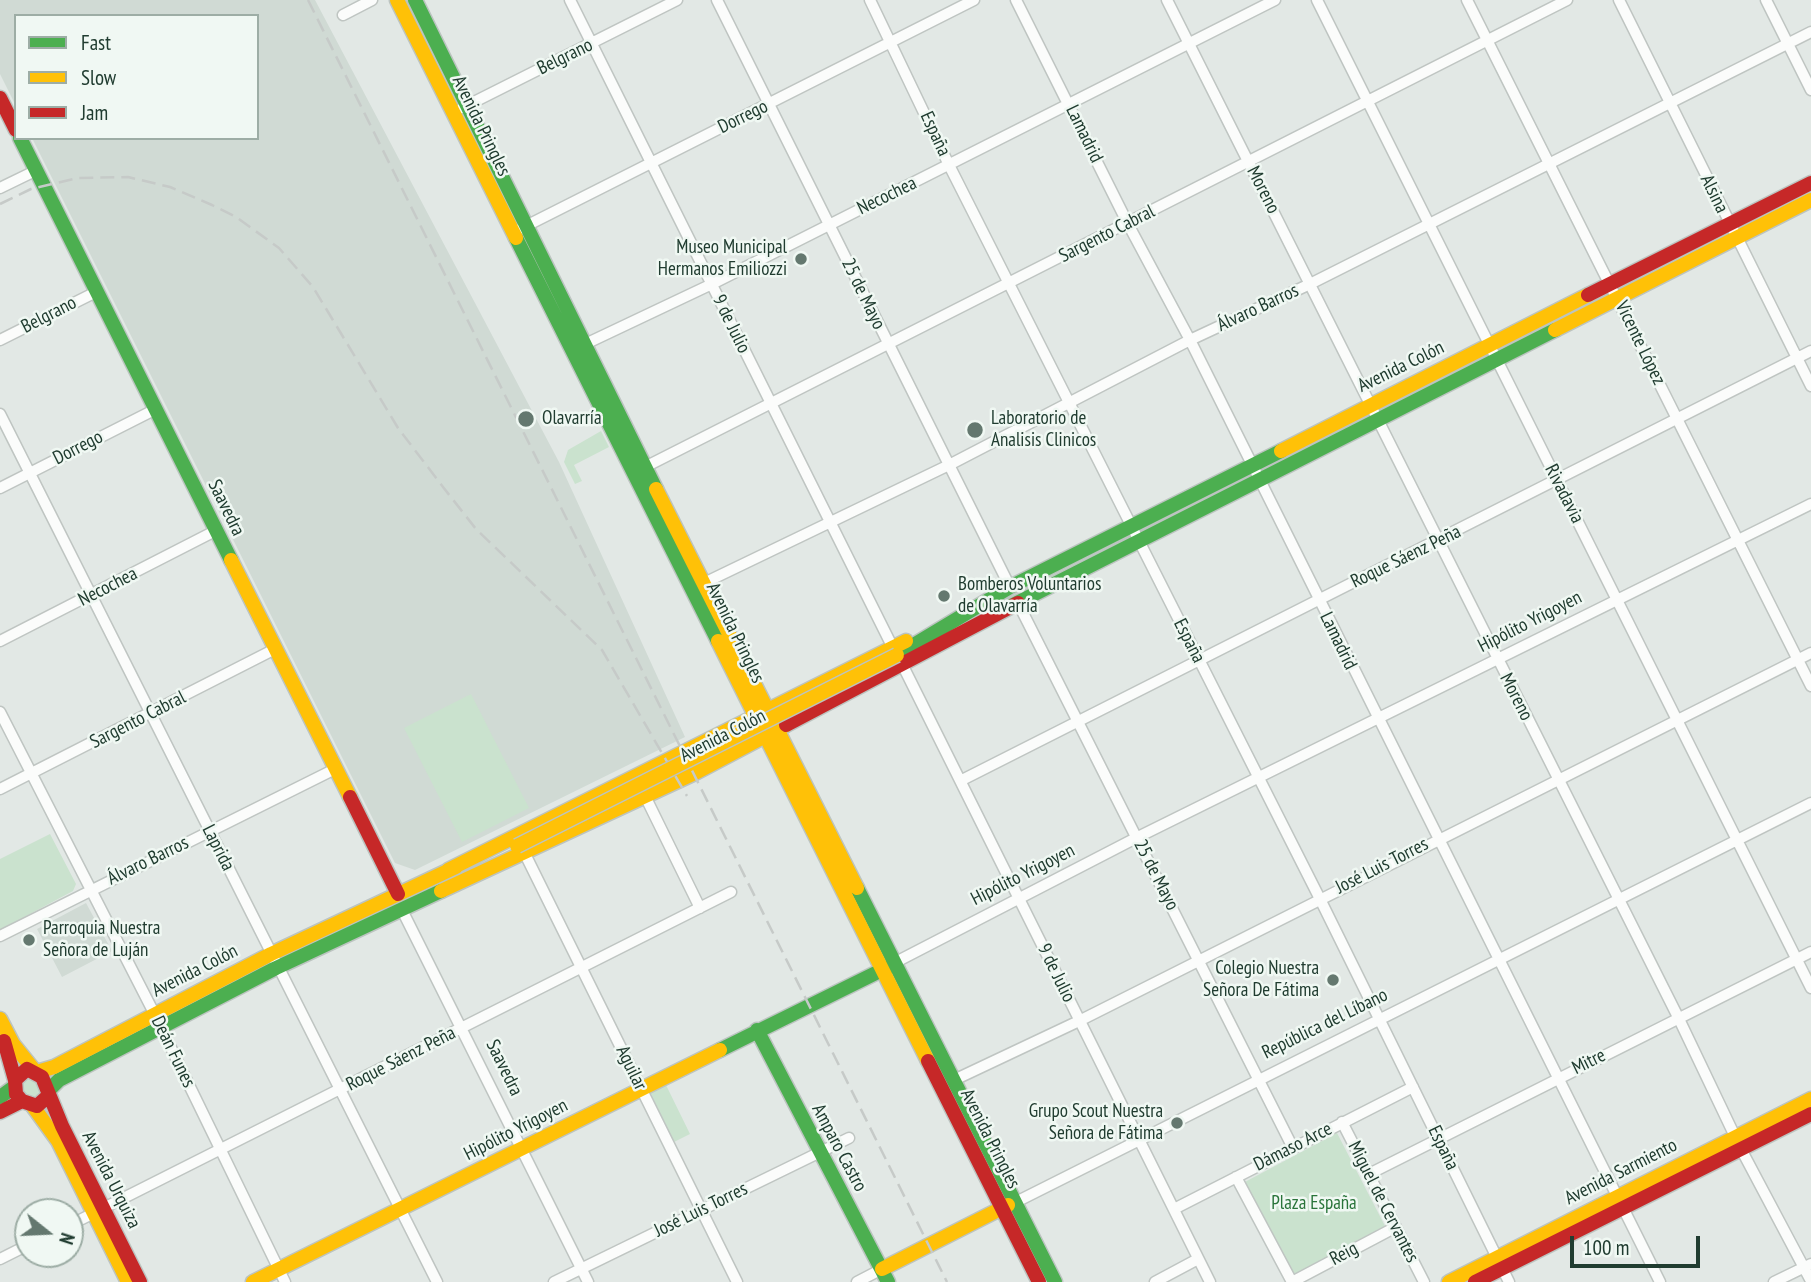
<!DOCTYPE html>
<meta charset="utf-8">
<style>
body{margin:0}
#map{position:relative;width:1811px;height:1282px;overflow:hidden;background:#e2e8e5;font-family:"PT Sans Narrow",sans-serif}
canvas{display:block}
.legend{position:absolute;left:14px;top:14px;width:245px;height:126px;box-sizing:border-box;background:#f0f8f3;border:2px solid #9dada5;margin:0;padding:9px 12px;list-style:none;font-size:21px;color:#203c30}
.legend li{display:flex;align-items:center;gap:14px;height:35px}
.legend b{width:35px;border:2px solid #9dada5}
.north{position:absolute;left:14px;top:1198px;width:70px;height:70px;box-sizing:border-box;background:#f0f8f3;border:2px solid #9dada5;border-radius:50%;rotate:108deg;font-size:19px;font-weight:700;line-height:28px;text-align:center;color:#203c30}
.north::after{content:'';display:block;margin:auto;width:24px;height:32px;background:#64786f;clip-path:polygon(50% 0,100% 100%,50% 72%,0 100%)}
.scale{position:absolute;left:1570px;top:1236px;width:130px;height:32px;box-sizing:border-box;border:4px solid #203c30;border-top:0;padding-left:9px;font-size:21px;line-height:24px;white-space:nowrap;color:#203c30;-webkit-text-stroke:5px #f0f8f3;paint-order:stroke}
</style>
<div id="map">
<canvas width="1811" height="1282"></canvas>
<ul class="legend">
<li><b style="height:9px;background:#4caf50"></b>Fast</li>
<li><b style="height:9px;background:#ffc107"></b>Slow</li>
<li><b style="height:9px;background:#c62828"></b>Jam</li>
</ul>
<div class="north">N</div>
<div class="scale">100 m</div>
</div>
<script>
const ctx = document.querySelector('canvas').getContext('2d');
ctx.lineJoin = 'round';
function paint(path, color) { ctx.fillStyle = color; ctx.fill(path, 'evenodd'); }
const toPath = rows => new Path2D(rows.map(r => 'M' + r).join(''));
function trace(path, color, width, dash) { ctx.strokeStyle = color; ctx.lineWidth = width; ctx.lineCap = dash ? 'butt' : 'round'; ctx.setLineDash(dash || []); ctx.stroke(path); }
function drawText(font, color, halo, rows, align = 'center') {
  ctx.font = font + ' "PT Sans Narrow",sans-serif'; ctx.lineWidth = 5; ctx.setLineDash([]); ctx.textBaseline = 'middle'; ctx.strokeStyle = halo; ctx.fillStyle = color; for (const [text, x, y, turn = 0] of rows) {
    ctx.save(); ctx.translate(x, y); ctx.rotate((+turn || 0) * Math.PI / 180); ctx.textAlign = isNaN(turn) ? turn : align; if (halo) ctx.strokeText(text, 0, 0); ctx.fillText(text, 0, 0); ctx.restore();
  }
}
paint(toPath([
 [0,0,315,0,559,462,685,737,415,870,395,863,32,138,257,138,257,16,16,16,16,106,0,74],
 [86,903,112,951,62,977,37,929]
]), '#d0dad4');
paint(toPath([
 [601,431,609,447,574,465,582,481,575,484,564,462,568,450],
 [1241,480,1243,482,1151,527,1150,524],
 [1125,537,1126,540,977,616,975,613],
 [471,694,529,808,462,842,404,728],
 [50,834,76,884,73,891,0,930,0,859],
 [35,1076,43,1096,30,1101,20,1087,21,1078],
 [666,1085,690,1134,674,1142,650,1092],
 [1337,1133,1385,1226,1291,1276,1243,1183]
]), '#cae2ce');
const street = toPath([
 [570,0,893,648],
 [717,0,1010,587],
 [870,0,949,165,1319,897,1509,1282],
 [1016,0,1128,224,1190,340,1660,1282],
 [1167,0,1679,1019,1741,1149,1811,1281],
 [1317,0,1811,988],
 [1467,0,1811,686],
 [1619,0,1811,386],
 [1766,0,1811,90],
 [343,15,372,0],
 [462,108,677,0],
 [0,188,37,170],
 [520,229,974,0],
 [0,340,98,291],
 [579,347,712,284,1275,0],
 [0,414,437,1282],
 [645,467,1567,0],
 [0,488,156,409],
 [704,583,949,465,1190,340,1310,284,1811,32],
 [1018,603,1293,1148],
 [0,641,215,531],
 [902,664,1210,1282],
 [0,712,154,1013,285,1282],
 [962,780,1811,351],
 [0,789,275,649],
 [645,796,700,908],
 [525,854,737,1282],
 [402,910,588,1282],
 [0,936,335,769],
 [894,963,1136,838,1811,504],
 [954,1080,1079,1021,1811,653],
 [1342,1122,1424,1282],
 [1369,1174,1811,952],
 [1236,1177,1292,1282],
 [1016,1202,1811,803],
 [1174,1209,1413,1087],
 [70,1225,731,892],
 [0,1259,28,1245],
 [554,1282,849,1138],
 [857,1282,882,1269],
 [1155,1282,1198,1259],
 [1292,1282,1396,1227],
 [1774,1282,1811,1264]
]);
const fast = toPath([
 [415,0,656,489],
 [20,138,231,560],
 [516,238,718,641],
 [1011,606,1555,330],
 [897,655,1010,587,1281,451],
 [857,888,1055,1282],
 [757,1030,888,1282],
 [720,1050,888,967],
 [48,1091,59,1080,276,968,441,891],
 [0,1097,14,1087]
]);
const slow = toPath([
 [397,0,516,238],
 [1555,330,1811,200],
 [1281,451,1588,295],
 [656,489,857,888],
 [231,560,350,797],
 [718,641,928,1061],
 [448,870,906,641],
 [441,891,695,773,786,725],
 [0,1019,13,1044,34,1070],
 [37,1072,54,1067,271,954,456,867],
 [32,1105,58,1141,128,1282],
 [882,1269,1008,1205],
 [253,1282,720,1050],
 [1449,1282,1811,1099]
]);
const jam = toPath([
 [0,98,16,130],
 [1588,295,1811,183],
 [786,725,1018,603],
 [350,797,398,894],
 [4,1041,15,1080],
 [928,1061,1039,1282],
 [48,1096,37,1106,22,1101,16,1094,15,1080,27,1069,42,1077,62,1126,140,1282],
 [0,1112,22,1101],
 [1475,1282,1811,1114]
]);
trace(street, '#bfc5c2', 13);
trace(fast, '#bcc4c0', 17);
trace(slow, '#bcc4c0', 17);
trace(jam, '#bcc4c0', 17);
trace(street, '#fbfcfb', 10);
trace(fast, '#4caf50', 14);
trace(slow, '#ffc107', 14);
trace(jam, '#c62828', 14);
trace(toPath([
 [308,0,947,1282],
 [0,204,31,189,78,178,128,177,170,187,212,205,236,217,279,248,313,287,398,428,443,487,476,529,602,650,687,796]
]), '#c6cac8', 2.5, [14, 7]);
const slowBridge = toPath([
 [517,846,897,655]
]);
trace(slowBridge, '#bcc4c0', 17, []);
trace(slowBridge, '#ffc107', 14);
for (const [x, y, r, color] of [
 [801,259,7,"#64786f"],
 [526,419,9,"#64786f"],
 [975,430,9,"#64786f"],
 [944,596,7,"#64786f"],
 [29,940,7,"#64786f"],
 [1333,980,7,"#64786f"],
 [1177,1123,7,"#64786f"]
]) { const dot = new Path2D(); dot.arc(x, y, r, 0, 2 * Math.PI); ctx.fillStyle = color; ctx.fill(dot); trace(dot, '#f0f8f3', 2.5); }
drawText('19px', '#203c30', '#f0f8f3', [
 ["Belgrano",565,57,-26],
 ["Dorrego",743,117,-26],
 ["Avenida Pringles",481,126,64],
 ["España",935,134,65],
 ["Lamadrid",1084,134,64],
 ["Moreno",1263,190,63],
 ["Alsina",1714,194,64],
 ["Necochea",887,196,-26],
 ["Sargento Cabral",1107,234,-27],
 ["25 de Mayo",863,294,64],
 ["Álvaro Barros",1258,308,-25],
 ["Belgrano",49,315,-27],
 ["9 de Julio",731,324,64],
 ["Vicente López",1640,343,64],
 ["Avenida Colón",1401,367,-26],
 ["Dorrego",78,448,-27],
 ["Rivadavia",1564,494,63],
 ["Saavedra",226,508,64],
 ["Roque Sáenz Peña",1406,557,-26],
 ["Necochea",108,587,-27],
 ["Hipólito Yrigoyen",1530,622,-27],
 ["Avenida Pringles",735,633,64],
 ["España",1189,641,63],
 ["Lamadrid",1338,641,64],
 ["Moreno",1516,697,63],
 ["Sargento Cabral",138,720,-27],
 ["Avenida Colón",723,736,-27],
 ["Laprida",218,848,63],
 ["Álvaro Barros",148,861,-26],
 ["José Luis Torres",1382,866,-27],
 ["Hipólito Yrigoyen",1023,875,-27],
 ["25 de Mayo",1156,875,63],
 ["Avenida Colón",195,971,-27],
 ["9 de Julio",1056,973,64],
 ["República del Líbano",1325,1024,-26],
 ["Deán Funes",173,1052,64],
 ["Roque Sáenz Peña",401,1059,-27],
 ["Mitre",1589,1062,-26],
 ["Saavedra",504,1068,64],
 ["Aguilar",631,1068,64],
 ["Hipólito Yrigoyen",516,1130,-27],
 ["Avenida Pringles",990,1139,63],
 ["Dámaso Arce",1293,1147,-27],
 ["Amparo Castro",839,1148,62],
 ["España",1443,1148,64],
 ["Avenida Sarmiento",1621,1172,-27],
 ["Avenida Urquiza",111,1180,63],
 ["Miguel de Cervantes",1383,1202,63],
 ["José Luis Torres",701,1210,-26],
 ["Reig",1344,1254,-28]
]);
drawText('19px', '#203c30', '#f0f8f3', [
 ["Museo Municipal",787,248,"right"],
 ["Hermanos Emiliozzi",787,270,"right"],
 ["Olavarría",542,419],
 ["Laboratorio de",991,419],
 ["Analisis Clinicos",991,441],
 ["Bomberos Voluntarios",958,585],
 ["de Olavarría",958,607],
 ["Parroquia Nuestra",43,929],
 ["Señora de Luján",43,951],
 ["Colegio Nuestra",1319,969,"right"],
 ["Señora De Fátima",1319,991,"right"],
 ["Grupo Scout Nuestra",1163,1112,"right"],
 ["Señora de Fátima",1163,1134,"right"]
], 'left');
drawText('19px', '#29743a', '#f0f8f3', [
 ["Plaza España",1314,1204]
]);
</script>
